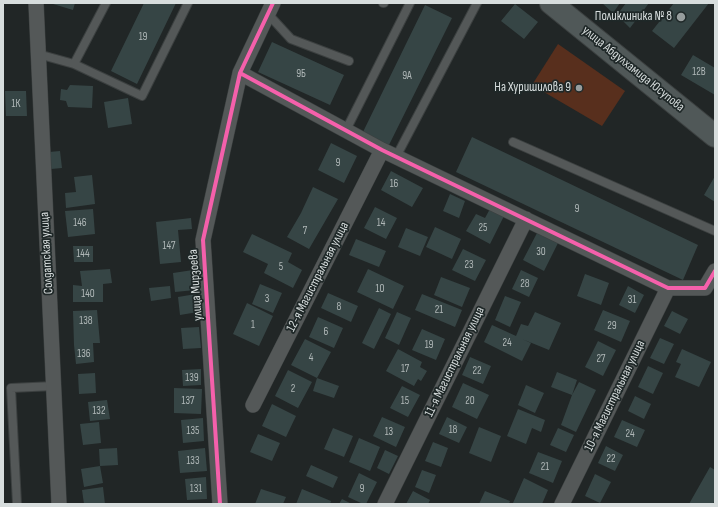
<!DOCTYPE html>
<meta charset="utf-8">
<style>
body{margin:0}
#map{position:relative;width:718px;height:507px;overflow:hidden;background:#212626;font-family:"Sofia Sans Condensed",sans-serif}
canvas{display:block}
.frame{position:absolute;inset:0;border:4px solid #d7dddd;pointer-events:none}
</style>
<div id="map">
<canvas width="718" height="507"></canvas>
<div class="frame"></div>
</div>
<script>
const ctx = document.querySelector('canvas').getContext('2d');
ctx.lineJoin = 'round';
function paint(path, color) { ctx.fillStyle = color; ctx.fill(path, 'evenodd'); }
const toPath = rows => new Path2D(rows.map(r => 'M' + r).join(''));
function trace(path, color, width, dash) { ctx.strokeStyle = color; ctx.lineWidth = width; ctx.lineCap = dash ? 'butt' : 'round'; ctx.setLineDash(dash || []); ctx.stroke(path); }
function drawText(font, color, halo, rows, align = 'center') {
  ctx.font = font + ' "Sofia Sans Condensed",sans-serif'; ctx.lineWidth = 3.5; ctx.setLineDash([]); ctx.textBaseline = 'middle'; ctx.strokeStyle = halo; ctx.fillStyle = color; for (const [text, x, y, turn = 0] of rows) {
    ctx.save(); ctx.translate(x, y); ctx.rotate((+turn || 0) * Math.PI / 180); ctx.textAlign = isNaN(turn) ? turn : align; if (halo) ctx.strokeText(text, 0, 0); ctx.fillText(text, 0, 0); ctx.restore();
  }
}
paint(toPath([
 [558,44,625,91,602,126,532,85]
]), '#582f1d');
paint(toPath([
 [53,3,75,3,73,10,53,4],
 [144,3,176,3,137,84,111,71],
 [602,3,620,3,613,13],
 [626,3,649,3,630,28,617,15],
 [674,3,709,3,674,48,652,31],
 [515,4,538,22,524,39,501,21],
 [425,5,452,18,388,147,362,134],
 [272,42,344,75,330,105,258,72],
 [693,55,715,68,715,95,681,75],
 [70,85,93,86,92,108,68,107,66,101,60,100,61,89,67,90],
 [5,91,26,91,27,116,6,116],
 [128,98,132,124,108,128,104,102],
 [472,137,698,245,683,280,456,172],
 [331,143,357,156,344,183,318,170],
 [60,151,62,168,51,169,49,152],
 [391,171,423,188,412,207,381,190],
 [92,175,95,204,66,208,65,193,76,192,74,177],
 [715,176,715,202,704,195],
 [313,187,338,199,309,249,287,237,301,213],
 [450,194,465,201,459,218,443,211],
 [375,207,397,218,386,239,364,228],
 [491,207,505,214,490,244,466,231,476,214,485,218],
 [93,209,95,234,68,237,65,211],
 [191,218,192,229,178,230,181,262,160,264,156,222],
 [435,227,461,239,452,259,426,247],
 [406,228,428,237,420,256,398,247],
 [537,233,558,243,544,271,523,260],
 [252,234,292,253,288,262,302,270,293,288,264,273,268,264,243,252],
 [356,239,386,251,379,267,349,255],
 [73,246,93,246,93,262,74,262],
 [463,249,486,260,475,281,452,270],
 [110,269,112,283,103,284,103,302,73,302,73,285,82,286,80,271],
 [368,269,404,286,393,309,357,292],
 [193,270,195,290,175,292,173,273],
 [521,270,538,278,529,297,512,289],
 [585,274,609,283,601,305,577,296],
 [441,277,470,288,462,307,434,295],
 [260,284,282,293,273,313,252,304],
 [170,286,171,298,151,301,149,288],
 [628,286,644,295,635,313,619,305],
 [328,293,358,306,351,322,321,308],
 [196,294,198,312,180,315,178,297],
 [422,294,462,310,455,327,415,310],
 [505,296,521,302,510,327,495,320],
 [247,303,273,316,259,346,233,334],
 [379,308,391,314,374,349,362,343],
 [97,310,100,343,93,343,94,362,76,364,74,345,86,344,74,345,73,311],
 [603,310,630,321,621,342,594,330],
 [672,311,688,319,680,334,664,326],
 [397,312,411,318,399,345,385,338],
 [535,312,561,323,549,350,522,339,531,343,522,361,484,342,492,325,516,336,521,324,528,326],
 [318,317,343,328,334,348,309,337],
 [199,327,201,348,183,349,181,328],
 [422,329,445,339,436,360,412,350],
 [660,338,674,344,664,364,650,358],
 [305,339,331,352,317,378,291,365],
 [598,341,616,350,603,376,585,367],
 [398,349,422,362,420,367,427,371,421,381,418,379,414,386,386,371],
 [682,349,711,362,699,387,675,377,681,364,676,362],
 [470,357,491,366,483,384,462,375],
 [648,366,663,373,653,394,638,387],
 [201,369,201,385,183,386,182,370],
 [288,370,312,382,298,408,275,396],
 [557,372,577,380,572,395,551,387],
 [95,373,96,393,79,394,78,374],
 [317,378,339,386,334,398,313,391],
 [579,382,596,390,576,432,561,425,572,395],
 [463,383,489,395,477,419,452,407],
 [526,385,544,393,535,413,518,405],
 [402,386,420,395,408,417,390,408],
 [174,388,202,389,201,414,174,413],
 [635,396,651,404,644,419,628,411],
 [107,400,110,419,90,421,88,402],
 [272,404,296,416,286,437,262,426],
 [518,409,545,420,541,432,532,428,526,444,507,436],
 [382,417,405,427,396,447,373,436],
 [447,417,467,427,459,443,439,434],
 [203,418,204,441,183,443,181,420],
 [622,420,645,430,637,447,614,437],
 [99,422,101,443,83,445,80,424],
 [479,427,501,436,491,462,469,453],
 [333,428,353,436,344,457,324,449],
 [558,428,574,435,566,452,550,445],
 [258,434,280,443,272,461,250,452],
 [359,438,380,447,370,471,349,462],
 [433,442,448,448,441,467,425,461],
 [606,446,623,455,615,471,598,463],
 [117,448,118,465,100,466,99,449],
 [205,448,207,471,180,473,178,451],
 [385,450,398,456,389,474,377,468],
 [538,452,562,461,553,483,529,473],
 [311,465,338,477,333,488,306,476],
 [100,466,103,483,84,487,81,469],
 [710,467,715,470,715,499,713,504,689,504],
 [422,470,436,475,429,493,415,487],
 [359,473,377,482,366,504,363,504,348,497],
 [595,474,611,482,600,503,585,496],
 [206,477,207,499,187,500,185,479],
 [524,478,548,490,542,504,515,504,513,503],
 [103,487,105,504,84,504,82,490],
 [261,489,286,497,283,504,255,504],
 [302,489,331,501,330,504,296,504],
 [413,491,430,500,428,504,406,504],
 [485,491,510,501,509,504,479,504],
 [342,499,352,504,339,504]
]), '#364545');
const lane = toPath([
 [383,3,384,3],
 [268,14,291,39,349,61],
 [38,54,74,64,106,3],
 [74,64,142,96,188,3],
 [346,130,410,3],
 [513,142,715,231],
 [396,157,477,3],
 [17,504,11,388,54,386]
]);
const street = toPath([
 [36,3,59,504],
 [240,73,382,150,668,288,705,288,715,271],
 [253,405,382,150],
 [220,504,203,240,240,73,273,3],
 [385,504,526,219],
 [562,504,668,288]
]);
const secondary = toPath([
 [551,3,715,136]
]);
trace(lane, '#3c4040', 10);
trace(street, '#3c4040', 16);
trace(secondary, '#3c4040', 24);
trace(lane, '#545858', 8);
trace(street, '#545858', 15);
trace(secondary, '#505858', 22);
trace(toPath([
 [240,73,382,150,668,288,705,288,715,271],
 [220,504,203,240,240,73,273,3]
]), '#f560ab', 4);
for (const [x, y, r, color] of [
 [681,17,5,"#979d9d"],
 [579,88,4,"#979d9d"]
]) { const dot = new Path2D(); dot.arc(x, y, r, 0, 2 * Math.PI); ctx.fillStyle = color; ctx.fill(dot); trace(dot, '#1f2828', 1.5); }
drawText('11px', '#afb7b7', null, [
 ["19",143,37],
 ["12В",699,72],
 ["9Б",301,74],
 ["9А",407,76],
 ["1К",16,104],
 ["9",338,163],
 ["16",394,184],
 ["9",577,209],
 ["146",80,223],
 ["14",381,223],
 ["25",483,228],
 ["7",305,231],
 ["147",169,246],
 ["30",541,252],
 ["144",83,254],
 ["23",469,265],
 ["5",281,267],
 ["28",525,284],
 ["10",380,289],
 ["140",88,294],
 ["3",267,299],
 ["31",632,300],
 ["8",339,307],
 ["21",439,310],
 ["138",86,321],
 ["1",253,325],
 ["29",612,326],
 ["6",326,332],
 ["24",507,343],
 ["19",429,345],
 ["136",84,354],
 ["4",311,358],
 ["27",601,359],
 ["17",405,369],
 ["22",477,371],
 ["139",192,378],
 ["2",293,389],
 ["137",188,401],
 ["15",405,401],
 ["20",470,401],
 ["132",99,411],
 ["18",453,430],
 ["135",193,431],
 ["13",389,432],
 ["24",630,434],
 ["22",611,459],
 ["133",193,461],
 ["21",545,467],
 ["131",196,489],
 ["9",362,489]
]);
drawText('13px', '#d7dddd', '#1f2828', [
 ["Поликлиника № 8",672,17],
 ["На Хуришилова 9",571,88]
], 'right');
drawText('13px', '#d7dddd', '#1f2828', [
 ["улица Абдулхамида Юсупова",633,69,39],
 ["Солдатская улица",47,253,-93],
 ["12-я Магистральная улица",318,277,-63],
 ["улица Мирзоева",196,285,-94],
 ["11-я Магистральная улица",455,362,-64],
 ["10-я Магистральная улица",615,396,-64]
]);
</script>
